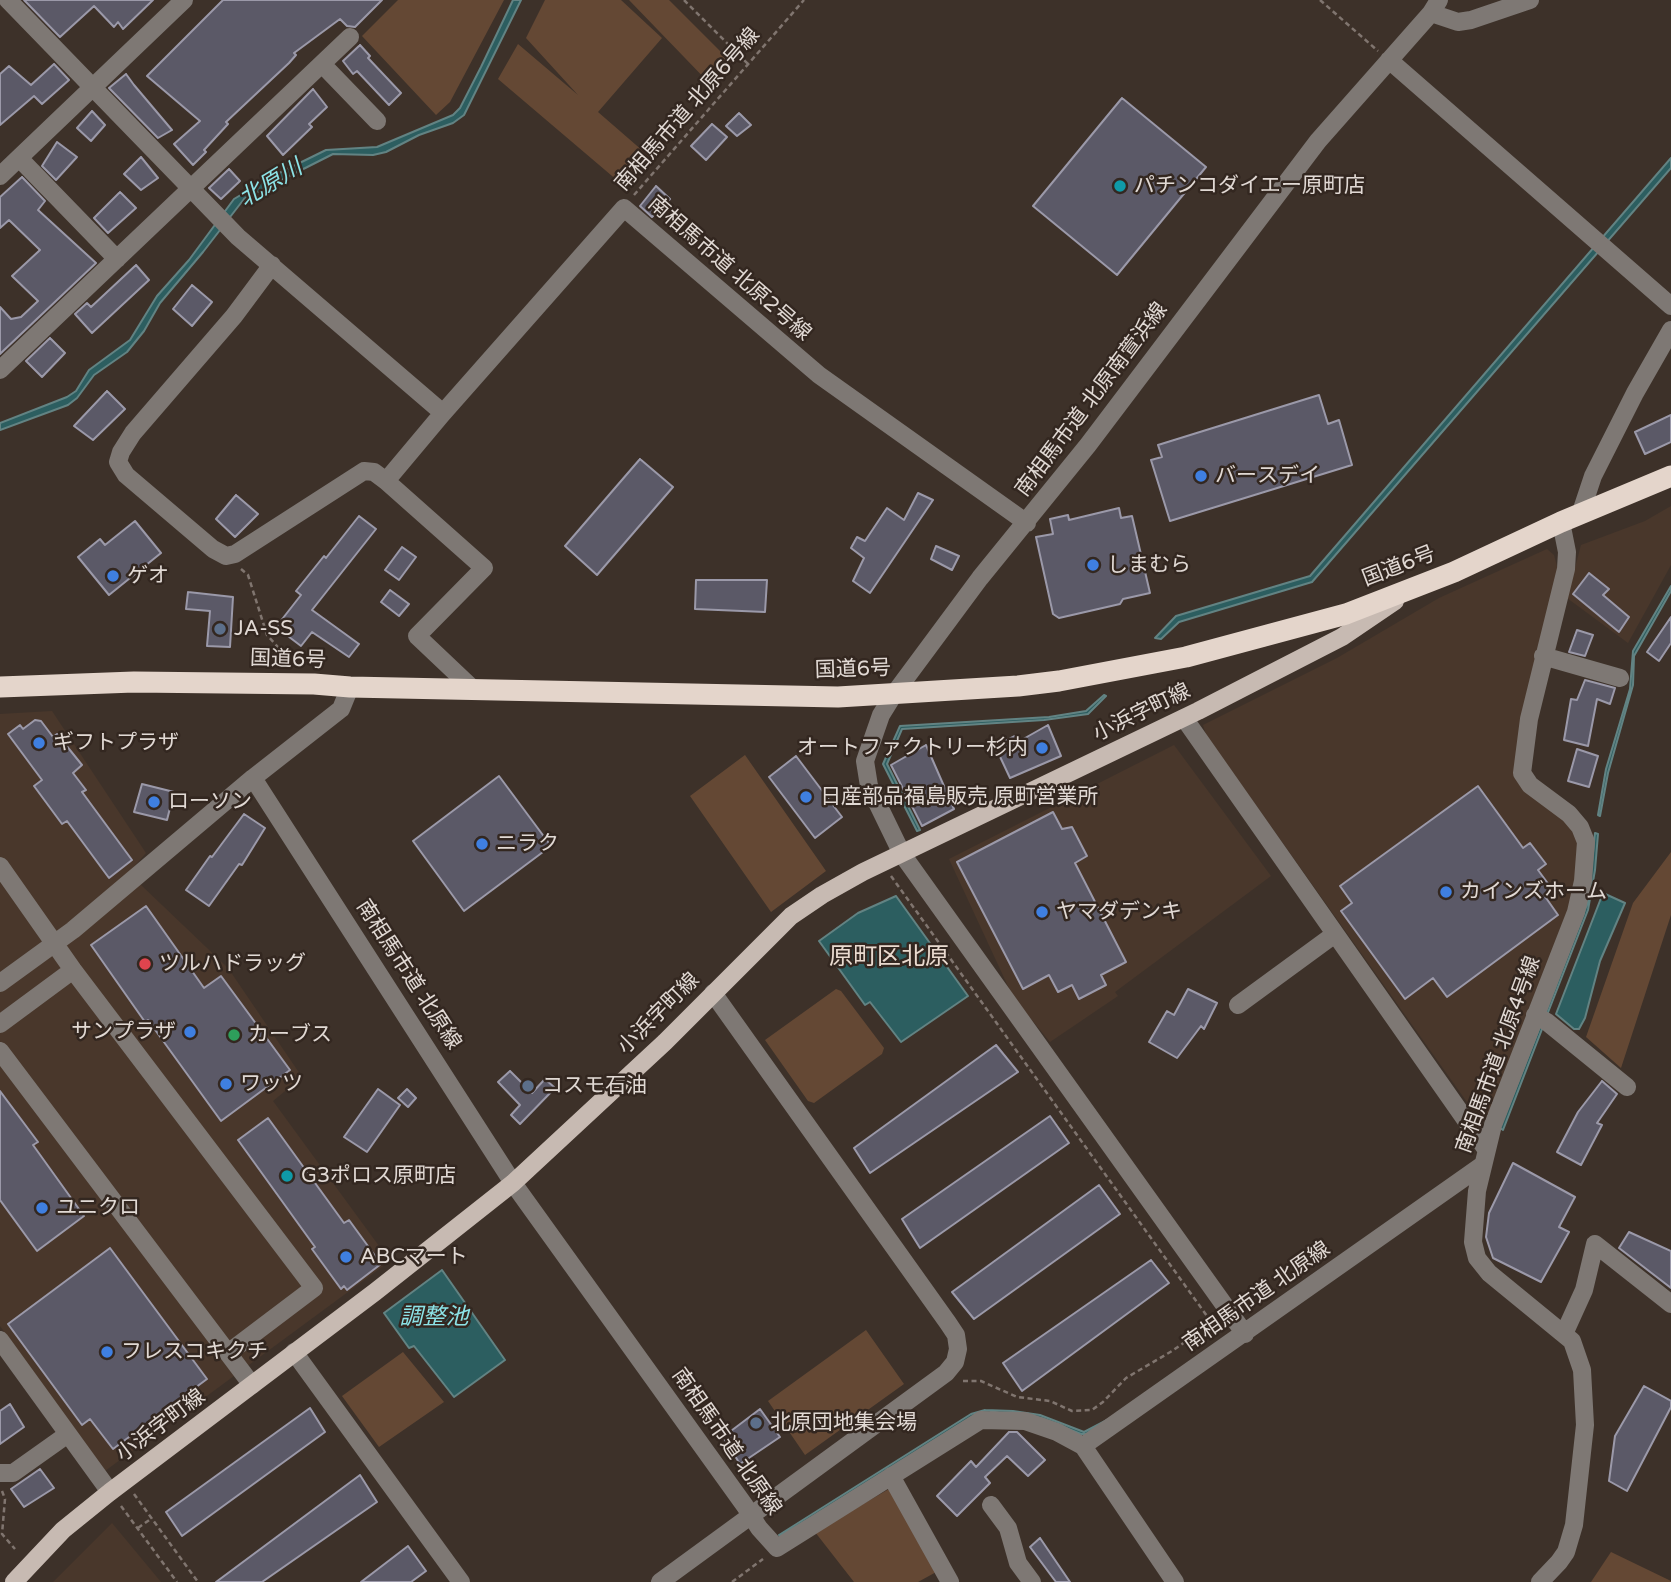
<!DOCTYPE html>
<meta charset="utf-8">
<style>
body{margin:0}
canvas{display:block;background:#3d3129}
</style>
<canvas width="1671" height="1582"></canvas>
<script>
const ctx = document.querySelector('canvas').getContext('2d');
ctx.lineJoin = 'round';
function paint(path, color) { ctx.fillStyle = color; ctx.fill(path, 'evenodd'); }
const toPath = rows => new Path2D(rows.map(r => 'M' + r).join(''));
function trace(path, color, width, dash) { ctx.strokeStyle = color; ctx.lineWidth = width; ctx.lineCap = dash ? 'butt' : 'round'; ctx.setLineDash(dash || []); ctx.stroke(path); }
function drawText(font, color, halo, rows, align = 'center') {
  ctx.font = font + ' "Varela Round","Noto Sans JP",sans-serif'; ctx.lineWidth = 5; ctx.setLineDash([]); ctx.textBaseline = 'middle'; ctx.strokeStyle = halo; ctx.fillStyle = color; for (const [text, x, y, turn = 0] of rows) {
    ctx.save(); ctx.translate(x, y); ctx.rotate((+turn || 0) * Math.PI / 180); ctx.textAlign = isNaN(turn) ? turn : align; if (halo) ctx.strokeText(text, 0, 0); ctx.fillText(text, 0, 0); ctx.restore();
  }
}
paint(toPath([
 [1671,506,1671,565,1628,643,1567,598,1581,545,1645,521],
 [1547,549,1554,555,1558,570,1517,770,1580,839,1579,883,1486,1121,1479,1119,1206,735,1203,725,1337,658,1439,598],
 [52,711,146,853,130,871,141,885,228,968,302,1077,273,1101,390,1261,105,1471,0,1326,0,714],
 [1174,745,1271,876,1115,992,1118,996,1050,1042,1013,997,949,859],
 [112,1523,161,1582,53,1582]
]), '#49372b');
paint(toPath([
 [398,0,504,0,450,102,436,115,362,36],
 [545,0,621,0,662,38,598,112,651,158,625,187,498,79,518,44,578,95,526,38],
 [629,0,669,0,731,62,712,86],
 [745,755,826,871,771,912,690,796],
 [1671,852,1671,915,1621,1068,1586,1037,1633,903],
 [836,989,841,991,884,1048,882,1054,814,1103,808,1101,765,1040],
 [866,1330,904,1384,805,1455,768,1401],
 [403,1352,444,1402,379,1447,342,1396],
 [889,1489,938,1571,918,1582,854,1582,815,1532],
 [1611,1552,1671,1581,1671,1582,1591,1582]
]), '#644834');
const water = toPath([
 [513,0,521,0,464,115,453,123,419,135,386,152,373,155,333,154,244,199,203,252,160,303,144,331,127,352,94,375,77,398,68,405,0,430,0,423,67,397,76,391,89,370,130,340,157,296,189,260,234,199,269,178,326,150,377,147,453,115,460,108,481,67,513,0],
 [1671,158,1671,168,1312,582,1179,622,1161,639,1155,638,1176,616,1310,576,1671,158],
 [1671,586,1671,591,1634,656,1633,685,1608,773,1600,816,1598,815,1606,769,1630,689,1633,651,1671,586],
 [1104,695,1106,696,1088,714,1044,720,902,729,887,764,920,830,917,831,883,764,900,726,1049,717,1086,711,1104,695],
 [1595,833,1598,834,1595,870,1588,910,1547,1015,1545,1014,1588,902,1595,833],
 [1603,893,1625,903,1600,961,1585,1018,1579,1029,1574,1029,1556,1014,1603,893],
 [896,896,968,996,901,1042,870,1002,865,1005,819,941,858,913,896,896],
 [1541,1024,1544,1024,1503,1130,1500,1128,1541,1024],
 [442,1270,505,1360,454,1397,414,1346,409,1348,384,1313,442,1270],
 [985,1410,1013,1411,1040,1415,1084,1432,1109,1419,1086,1434,1081,1434,1041,1418,991,1412,780,1536,779,1535,971,1414,985,1410]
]);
paint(water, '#2c5e60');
trace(water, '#628383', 2);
const building = toPath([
 [24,0,153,0,123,29,118,22,114,27,94,6,60,37,24,0],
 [223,0,382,0,355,27,347,26,340,19,294,53,296,55,289,63,226,122,228,124,204,150,206,152,193,165,174,144,200,121,147,76,223,0],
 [360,45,370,56,368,58,401,93,389,105,357,71,353,74,343,61,360,45],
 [54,64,69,80,42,104,34,96,0,125,0,74,9,66,31,85,54,64],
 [126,74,134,85,172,130,158,138,109,88,126,74],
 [313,89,327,107,309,124,312,127,283,155,267,136,313,89],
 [1122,98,1206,167,1117,275,1033,206,1122,98],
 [92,111,105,125,91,141,77,128,92,111],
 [739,113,751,125,737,136,726,126,739,113],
 [712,124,727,137,706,160,691,146,712,124],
 [57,142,77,157,56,180,42,166,57,142],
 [141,157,158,178,141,190,124,174,141,157],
 [229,169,240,181,221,199,209,188,229,169],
 [22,177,45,201,38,210,96,263,0,354,0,307,11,319,21,317,38,301,12,276,40,250,9,220,0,228,0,197,22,177],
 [656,186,670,199,652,217,640,206,656,186],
 [120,192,136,208,108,233,94,218,120,192],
 [136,265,149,280,92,333,75,314,87,303,91,307,136,265],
 [192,285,212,302,192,326,173,309,192,285],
 [50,338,65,353,42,377,26,361,50,338],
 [107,391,125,409,93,440,74,426,107,391],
 [1319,395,1328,424,1339,420,1352,465,1170,521,1151,460,1162,457,1158,445,1319,395],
 [1671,415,1671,442,1645,454,1635,432,1671,415],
 [640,459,673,487,597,575,565,546,640,459],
 [918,493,933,500,870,593,853,581,864,558,851,548,857,537,865,541,887,508,904,520,918,493],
 [236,495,258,514,235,537,216,519,236,495],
 [1119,508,1121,518,1132,516,1150,593,1123,599,1120,604,1059,618,1053,614,1036,537,1053,534,1050,519,1068,515,1069,520,1119,508],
 [359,516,376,529,312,610,359,644,349,657,312,632,301,646,276,627,301,595,296,591,324,556,326,558,359,516],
 [135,521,161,553,109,595,78,557,100,539,105,545,135,521],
 [936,546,959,556,952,570,931,559,936,546],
 [402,547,416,557,399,580,385,570,402,547],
 [1589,573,1609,589,1603,595,1629,617,1619,632,1573,594,1589,573],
 [696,580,767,580,765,612,695,609,696,580],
 [390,590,409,604,399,616,381,602,390,590],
 [188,592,233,597,230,647,207,646,210,611,186,609,188,592],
 [1671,617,1671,643,1659,661,1647,652,1671,617],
 [1577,630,1593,635,1585,656,1569,652,1577,630],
 [1585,680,1615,688,1610,704,1597,699,1588,746,1564,740,1571,699,1577,700,1585,680],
 [35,720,41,721,53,737,57,734,82,765,73,773,86,790,82,792,132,860,109,878,67,821,62,824,34,786,42,780,8,734,20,725,23,729,35,720],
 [1048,725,1061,756,1010,778,995,746,1015,736,1018,742,1048,725],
 [926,745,954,809,922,826,891,765,926,745],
 [1577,749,1598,756,1589,787,1568,781,1577,749],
 [796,756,842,817,815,838,769,777,796,756],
 [499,776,551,846,464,911,413,841,499,776],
 [142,784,174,792,167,820,134,812,142,784],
 [1478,786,1523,848,1530,843,1546,864,1538,870,1552,889,1544,895,1558,915,1447,997,1433,978,1405,999,1341,911,1352,903,1340,886,1478,786],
 [1053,812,1062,829,1072,827,1087,856,1075,863,1126,962,1101,975,1106,985,1079,999,1072,985,1058,992,1049,975,1023,989,957,862,1053,812],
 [244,814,265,828,242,865,239,864,209,906,186,890,210,856,212,857,244,814],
 [146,906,204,988,221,976,290,1070,221,1121,148,1020,145,1022,91,945,146,906],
 [1188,989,1217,1003,1204,1029,1201,1026,1177,1058,1149,1042,1167,1011,1174,1015,1188,989],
 [996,1045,1018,1072,870,1173,854,1148,996,1045],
 [510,1071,532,1093,545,1079,555,1088,520,1124,511,1115,520,1105,498,1082,510,1071],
 [1602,1081,1617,1094,1597,1123,1602,1125,1581,1165,1557,1152,1578,1112,1602,1081],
 [378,1089,400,1105,367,1152,344,1137,378,1089],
 [407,1089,416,1098,408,1107,398,1098,407,1089],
 [0,1091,38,1142,33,1145,84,1216,37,1251,0,1200,0,1091],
 [1050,1116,1069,1143,920,1248,902,1219,1050,1116],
 [268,1118,344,1223,349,1220,381,1264,347,1290,344,1286,341,1289,312,1249,315,1247,238,1140,268,1118],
 [1513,1163,1575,1197,1559,1227,1569,1232,1541,1282,1493,1258,1486,1237,1489,1213,1513,1163],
 [1099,1185,1120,1214,974,1319,952,1292,1099,1185],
 [1629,1232,1671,1251,1671,1288,1619,1248,1629,1232],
 [110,1248,207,1379,113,1449,90,1419,82,1425,8,1324,110,1248],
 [1151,1260,1169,1283,1022,1391,1003,1363,1151,1260],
 [1644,1386,1671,1401,1671,1407,1627,1491,1609,1481,1615,1436,1644,1386],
 [10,1404,24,1427,0,1444,0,1411,10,1404],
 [310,1408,325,1432,182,1536,166,1512,310,1408],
 [760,1409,780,1437,740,1464,723,1437,760,1409],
 [1009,1432,1017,1432,1045,1460,1028,1476,1007,1456,985,1477,990,1483,957,1516,937,1496,971,1461,976,1467,1009,1432],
 [40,1469,54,1488,24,1507,11,1489,40,1469],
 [360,1475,377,1502,262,1582,216,1582,360,1475],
 [1040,1538,1070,1582,1056,1582,1030,1547,1040,1538],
 [408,1546,426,1571,411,1582,361,1582,408,1546]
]);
paint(building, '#5b5967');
trace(building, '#9b99a9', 2);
trace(toPath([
 [684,0,748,64],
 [1320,0,1378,51],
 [634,195,804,0],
 [241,569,248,575,267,635,294,665],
 [891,876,1212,1323],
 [963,1381,981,1381,1017,1397,1050,1401,1072,1411,1092,1410,1103,1402,1126,1378,1172,1351,1212,1323],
 [2,1491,5,1499,2,1534,15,1549],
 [134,1494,198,1582],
 [121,1506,177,1582],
 [138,1528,152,1518],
 [732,1582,763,1559]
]), '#80756f', 2.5, [5, 3.5]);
trace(toPath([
 [8,0,238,237,443,413,386,481,484,568,417,636,473,689],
 [1431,13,1458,22,1471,20,1530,0],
 [1389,60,1671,306],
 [322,64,377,121],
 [19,158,117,259],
 [0,176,184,0],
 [272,265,234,316,133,433,121,452,118,462,126,475,213,549,226,556,235,554,364,471,374,472,386,481],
 [0,370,350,37],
 [443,413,624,208,819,375,1027,523],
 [1580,515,1593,476,1635,393,1671,330],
 [1543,656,1620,678],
 [350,687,341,709,253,778,513,1183,745,1506,759,1528,777,1548,981,1420,1025,1421,1057,1432,1083,1446,1481,1166],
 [1184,718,1486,1149],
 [0,866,73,970,314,1288,228,1353],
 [0,983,73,930,253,778],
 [1238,1005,1335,934],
 [1535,1015,1547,1022,1627,1087],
 [0,1024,73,970],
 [0,1051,252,1385],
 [1245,1334,902,854,869,786,865,761,881,715,894,694,980,578,1088,445,1318,141,1431,13,1439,0],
 [1564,1334,1584,1290,1595,1244,1671,1304],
 [0,1340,110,1492],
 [294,1352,461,1582],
 [1083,1446,1175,1582],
 [0,1473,13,1473,68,1434],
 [891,1476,950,1582],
 [991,1505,1008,1528,1018,1563,1032,1582],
 [660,1582,946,1373,955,1362,958,1349,956,1335,948,1323,713,993],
 [1540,1582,1559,1562,1566,1552,1574,1525,1585,1425,1582,1370,1572,1341,1489,1273,1477,1258,1473,1242,1477,1191,1493,1125,1576,912,1583,881,1586,842,1580,827,1569,814,1530,785,1522,773,1529,719,1566,569,1567,552,1561,522]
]), '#7e7874', 18);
trace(toPath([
 [14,1582,63,1530,110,1492,375,1292,513,1183,665,1042,791,916,822,895,863,872,1198,711,1342,637,1395,601]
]), '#c7bab2', 18);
trace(toPath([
 [0,687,134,682,314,684,350,687,838,697,1018,686,1059,681,1186,657,1346,614,1454,572,1561,522,1671,476]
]), '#e4d5cb', 21);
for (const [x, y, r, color] of [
 [1120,186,7,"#0f9aa8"],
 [1201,476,7,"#3f7fe0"],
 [1093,565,7,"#3f7fe0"],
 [113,576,7,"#3f7fe0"],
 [220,629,7,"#5c6f8a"],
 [39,743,7,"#3f7fe0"],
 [1042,748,7,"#3f7fe0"],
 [806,797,7,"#3f7fe0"],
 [154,802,7,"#3f7fe0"],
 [482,844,7,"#3f7fe0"],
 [1446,892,7,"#3f7fe0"],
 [1042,912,7,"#3f7fe0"],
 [145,964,7,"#e0444e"],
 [190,1032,7,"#3f7fe0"],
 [234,1035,7,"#2e9e5b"],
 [226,1084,7,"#3f7fe0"],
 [528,1086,7,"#5c6f8a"],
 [287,1176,7,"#0f9aa8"],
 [42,1208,7,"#3f7fe0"],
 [346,1257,7,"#3f7fe0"],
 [107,1352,7,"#3f7fe0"],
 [756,1423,7,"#5c6f8a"]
]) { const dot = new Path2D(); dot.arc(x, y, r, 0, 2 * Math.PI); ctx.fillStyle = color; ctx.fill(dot); trace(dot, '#332720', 2.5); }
drawText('21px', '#e1d9d4', '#332720', [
 ["南相馬市道 北原6号線",688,110,-49],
 ["南相馬市道 北原2号線",729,269,41],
 ["南相馬市道 北原南萱浜線",1092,400,-53],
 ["国道6号",1399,567,-21],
 ["国道6号",288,660,2],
 ["国道6号",853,670,-2],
 ["小浜字町線",1142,713,-26],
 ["南相馬市道 北原線",408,975,57],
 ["小浜字町線",659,1014,-45],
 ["南相馬市道 北原4号線",1499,1055,-70],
 ["南相馬市道 北原線",1257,1297,-35],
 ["小浜字町線",161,1426,-37],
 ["南相馬市道 北原線",726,1442,55]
]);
drawText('21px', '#e1d9d4', '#332720', [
 ["パチンコダイエー原町店",1134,186],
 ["バースデイ",1215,476],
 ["しまむら",1107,565],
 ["ゲオ",127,576],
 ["JA-SS",234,629],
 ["ギフトプラザ",53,743],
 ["オートファクトリー杉内",1028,748,"right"],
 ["日産部品福島販売 原町営業所",820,797],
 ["ローソン",168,802],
 ["ニラク",496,844],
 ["カインズホーム",1460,892],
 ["ヤマダデンキ",1056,912],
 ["ツルハドラッグ",159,964],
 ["サンプラザ",176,1032,"right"],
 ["カーブス",248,1035],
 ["ワッツ",240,1084],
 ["コスモ石油",542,1086],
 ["G3ポロス原町店",301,1176],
 ["ユニクロ",56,1208],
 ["ABCマート",360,1257],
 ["フレスコキクチ",121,1352],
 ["北原団地集会場",770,1423]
], 'left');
drawText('italic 23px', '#8ce3e7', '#332720', [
 ["北原川",271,184,-31],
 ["調整池",434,1318]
]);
drawText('24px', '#e9dacf', '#332720', [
 ["原町区北原",889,958]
]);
</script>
